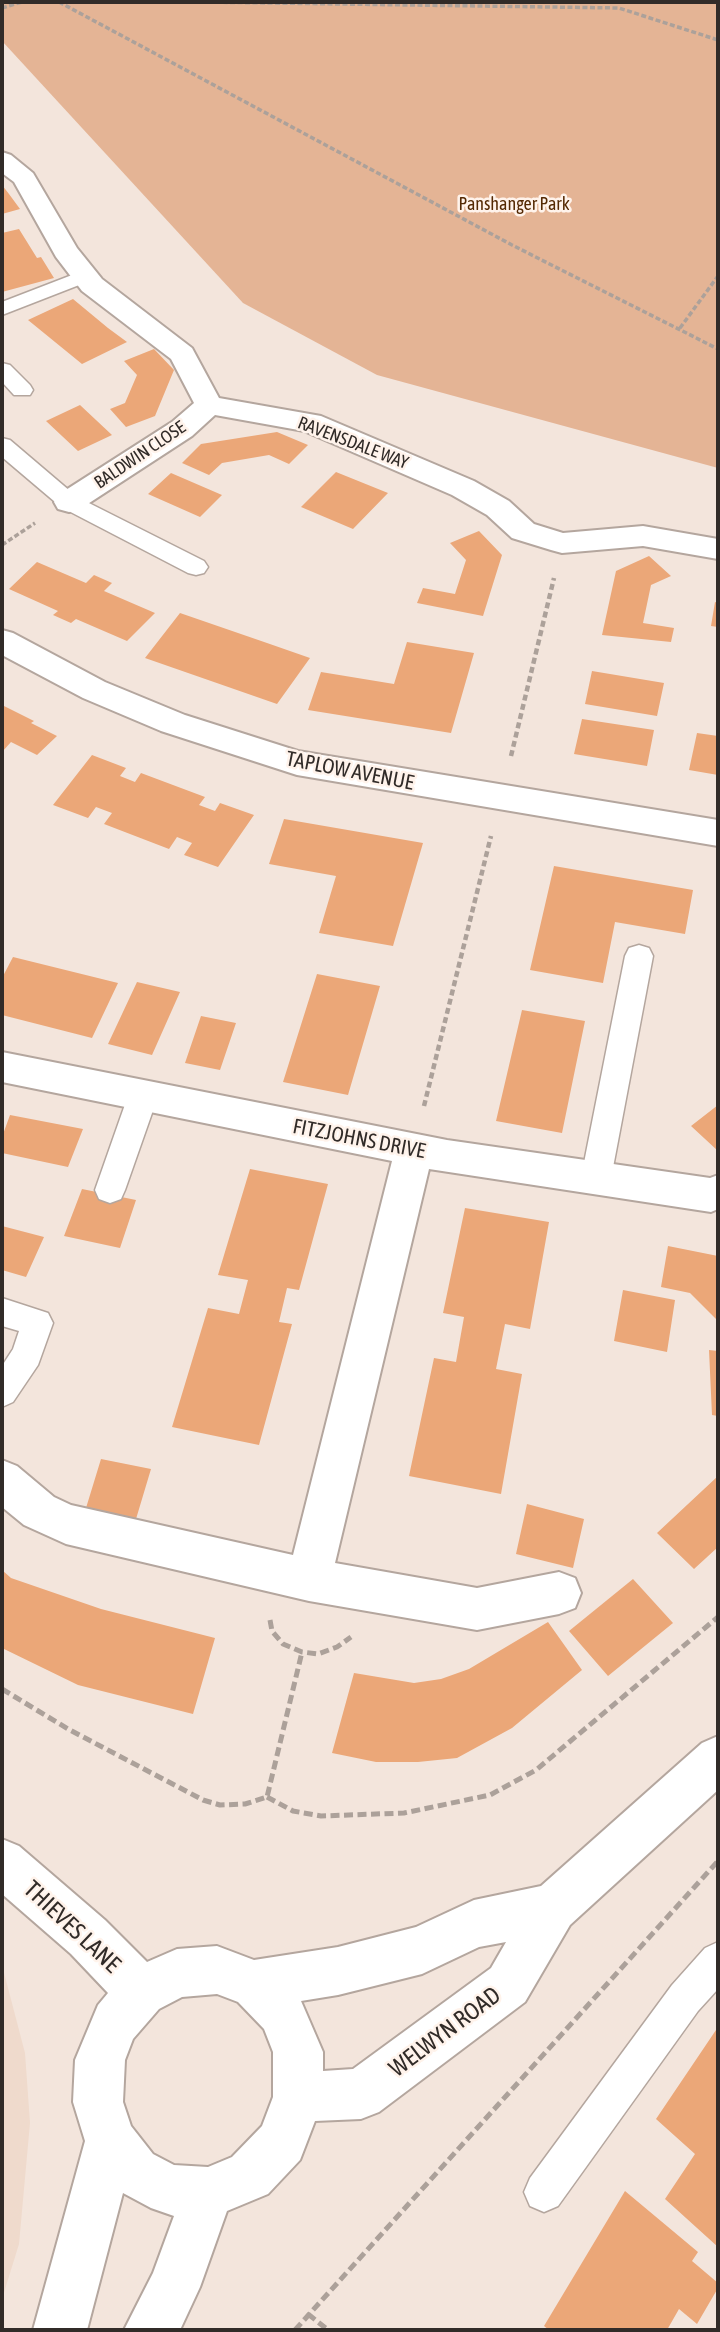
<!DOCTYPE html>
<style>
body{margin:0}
#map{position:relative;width:720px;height:2332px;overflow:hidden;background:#f3e5dc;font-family:"Asap Condensed",sans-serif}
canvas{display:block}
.frame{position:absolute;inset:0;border:4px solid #312b28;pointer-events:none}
</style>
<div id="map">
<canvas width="720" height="2332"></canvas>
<div class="frame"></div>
</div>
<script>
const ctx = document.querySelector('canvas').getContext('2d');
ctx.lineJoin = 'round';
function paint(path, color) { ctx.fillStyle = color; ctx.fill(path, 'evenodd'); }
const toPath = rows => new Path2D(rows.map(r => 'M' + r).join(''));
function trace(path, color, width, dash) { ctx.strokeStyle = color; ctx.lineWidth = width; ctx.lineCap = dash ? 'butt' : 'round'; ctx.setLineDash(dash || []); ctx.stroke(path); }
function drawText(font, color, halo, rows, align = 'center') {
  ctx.font = font + ' "Asap Condensed",sans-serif'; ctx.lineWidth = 5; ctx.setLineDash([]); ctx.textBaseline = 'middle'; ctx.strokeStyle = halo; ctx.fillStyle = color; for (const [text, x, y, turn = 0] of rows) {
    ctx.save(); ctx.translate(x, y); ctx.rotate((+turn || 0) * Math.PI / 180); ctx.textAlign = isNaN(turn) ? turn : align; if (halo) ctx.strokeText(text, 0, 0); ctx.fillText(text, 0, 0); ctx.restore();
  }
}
paint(toPath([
 [2,1965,25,2053,30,2123,19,2244,2,2299]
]), '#efdacc');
paint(toPath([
 [2,2,718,2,718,468,377,375,243,303,2,41]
]), '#e4b495');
paint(toPath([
 [2,185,9,194,20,209,2,214],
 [19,229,37,258,41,257,54,278,2,292,2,233],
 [73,299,108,328,127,342,82,364,28,320],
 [154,349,174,370,155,416,126,427,110,409,125,403,137,375,124,361],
 [80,405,112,435,78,451,46,421],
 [277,432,308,445,289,464,269,455,222,463,209,475,182,463,201,444],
 [336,472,388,493,353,529,301,507],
 [171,473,222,495,200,517,148,494],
 [479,531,502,555,483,616,417,603,423,588,455,594,466,560,450,543],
 [649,556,671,576,651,585,643,623,674,628,671,642,602,635,616,571],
 [37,562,86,583,94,575,112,583,104,591,155,613,127,641,76,619,71,623,53,615,58,611,9,589],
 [715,602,718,603,718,627,711,626],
 [180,613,267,643,310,658,277,704,145,658],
 [407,642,474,653,451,733,308,710,321,672,394,684],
 [592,671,664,683,657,716,585,704],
 [2,705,34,721,31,723,57,736,37,755,11,742,2,752],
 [582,719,654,730,647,766,574,754],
 [697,733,718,736,718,775,689,770],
 [92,755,126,768,120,776,135,782,141,773,205,797,199,805,215,811,220,803,254,815,218,867,184,855,192,843,177,837,169,849,104,824,112,813,96,807,88,818,53,805],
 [284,819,423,843,393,946,319,933,336,876,269,864],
 [554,866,693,890,685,934,615,922,603,983,530,970],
 [13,957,118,983,92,1038,2,1015,2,978],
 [317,974,380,986,348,1095,283,1082],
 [137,982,180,992,152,1055,108,1044],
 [522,1010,585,1021,562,1133,496,1121],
 [201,1016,236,1023,220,1070,185,1063],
 [718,1105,718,1151,691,1126],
 [10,1115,83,1129,68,1167,2,1153,2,1137],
 [250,1169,328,1184,299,1290,287,1288,279,1322,292,1324,259,1445,172,1427,208,1308,239,1314,248,1280,218,1275],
 [82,1189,136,1200,120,1248,64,1236],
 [465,1208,549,1222,530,1329,505,1324,496,1369,522,1374,501,1494,409,1476,434,1358,456,1362,464,1317,443,1313],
 [2,1226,44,1237,26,1277,2,1270],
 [668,1246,718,1256,718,1321,690,1293,661,1287],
 [623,1290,675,1300,667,1352,614,1341],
 [709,1350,718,1351,718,1416,712,1415],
 [101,1459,151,1469,136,1519,86,1508],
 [718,1476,718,1547,694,1569,657,1533],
 [527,1504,584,1519,573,1568,516,1554],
 [2,1570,11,1578,101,1609,215,1638,193,1714,78,1685,2,1648],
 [633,1579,673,1623,608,1676,569,1631],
 [548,1622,582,1670,512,1728,457,1758,418,1762,376,1762,332,1753,354,1673,414,1683,441,1679,469,1669],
 [716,2030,718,2031,718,2247,665,2199,695,2154,656,2119],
 [625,2191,698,2252,692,2261,718,2283,718,2288,697,2324,679,2309,667,2330,549,2330,544,2326]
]), '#eba778');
const lane = toPath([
 [85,270,92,272,95,276,92,280,2,315,2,302,85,270],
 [2,363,10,365,30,385,33,390,30,395,14,395,2,382,2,363],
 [2,438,10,440,77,497,204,561,208,567,204,573,196,575,188,573,61,507,2,457,2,438],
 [639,945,649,948,653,956,611,1178,607,1187,596,1191,585,1187,581,1178,625,956,629,948,639,945],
 [143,1084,153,1087,158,1096,125,1190,121,1199,110,1203,99,1199,95,1190,128,1096,133,1087,143,1084],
 [2,1298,48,1313,53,1323,38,1365,13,1402,2,1407,2,1366,13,1349,19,1331,2,1326,2,1298],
 [718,1942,718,1989,698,2011,558,2206,544,2212,530,2206,524,2192,530,2178,672,1985,705,1948,718,1942]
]);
const street = toPath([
 [2,152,11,155,33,173,77,248,102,279,192,348,219,398,321,416,474,481,509,501,534,524,563,533,643,526,718,539,718,559,643,546,562,553,551,550,512,538,487,515,452,495,304,431,215,415,192,436,80,509,69,512,58,509,54,502,58,495,172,422,194,403,171,359,82,291,56,257,14,182,2,173,2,152],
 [2,630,13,633,105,682,185,715,298,751,718,820,718,846,297,775,161,731,83,698,2,655,2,630],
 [2,1052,447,1140,710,1178,718,1175,718,1209,711,1212,429,1169,335,1563,477,1588,559,1572,575,1578,581,1593,575,1608,559,1614,477,1630,309,1601,66,1544,24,1525,2,1507,2,1460,17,1466,54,1497,71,1505,293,1555,392,1161,2,1082,2,1052]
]);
const secondary = toPath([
 [718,1736,718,1790,570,1925,525,2002,379,2112,361,2119,315,2121,300,2160,268,2194,227,2211,200,2287,180,2330,124,2330,153,2273,174,2216,151,2208,123,2193,87,2330,33,2330,85,2141,73,2102,75,2060,98,2005,108,1993,71,1954,2,1894,2,1839,19,1846,105,1920,147,1962,177,1949,217,1946,254,1960,338,1947,416,1927,474,1900,541,1886,702,1743,718,1736],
 [506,1942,491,1968,353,2069,323,2071,323,2052,301,2001,338,1995,422,1974,479,1947,506,1942],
 [217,1994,238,2002,264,2029,273,2052,273,2097,262,2126,232,2157,208,2167,174,2165,153,2154,131,2126,123,2102,125,2060,133,2039,159,2009,182,1997,217,1994]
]);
trace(lane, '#b4a69e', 3);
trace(street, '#b4a69e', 4);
trace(secondary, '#b4a69e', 4);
trace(toPath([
 [59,2,512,245,718,349],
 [200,2,619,8,718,40],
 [2,8,22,2],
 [680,328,718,276],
 [2,545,35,523]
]), '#aca19a', 3.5, [5, 2.5]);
trace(toPath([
 [511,756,554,578],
 [424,1106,491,836]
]), '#aca19a', 4.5, [6, 3.5]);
trace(toPath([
 [270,1620,272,1631,283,1644,302,1652,318,1654,337,1647,351,1637],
 [2,1689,68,1729,203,1800,220,1805,245,1804,267,1797,302,1652],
 [267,1797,293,1811,321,1816,404,1813,490,1795,536,1770,718,1617],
 [308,2314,328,2330],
 [295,2330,718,1861]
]), '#aca19a', 5, [9, 4.5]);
paint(lane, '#fff');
paint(street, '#fff');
paint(secondary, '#fff');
drawText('18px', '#542903', '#fff3eb', [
 ["Panshanger Park",514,204]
]);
drawText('18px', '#312b28', '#fff3eb', [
 ["RAVENSDALE WAY",353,443,21],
 ["BALDWIN CLOSE",140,455,-34]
]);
drawText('21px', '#312b28', '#fff3eb', [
 ["TAPLOW AVENUE",350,771,11],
 ["FITZJOHNS DRIVE",359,1139,11]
]);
drawText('24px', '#312b28', '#fff3eb', [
 ["THIEVES LANE",72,1927,43],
 ["WELWYN ROAD",445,2032,-37]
]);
</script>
